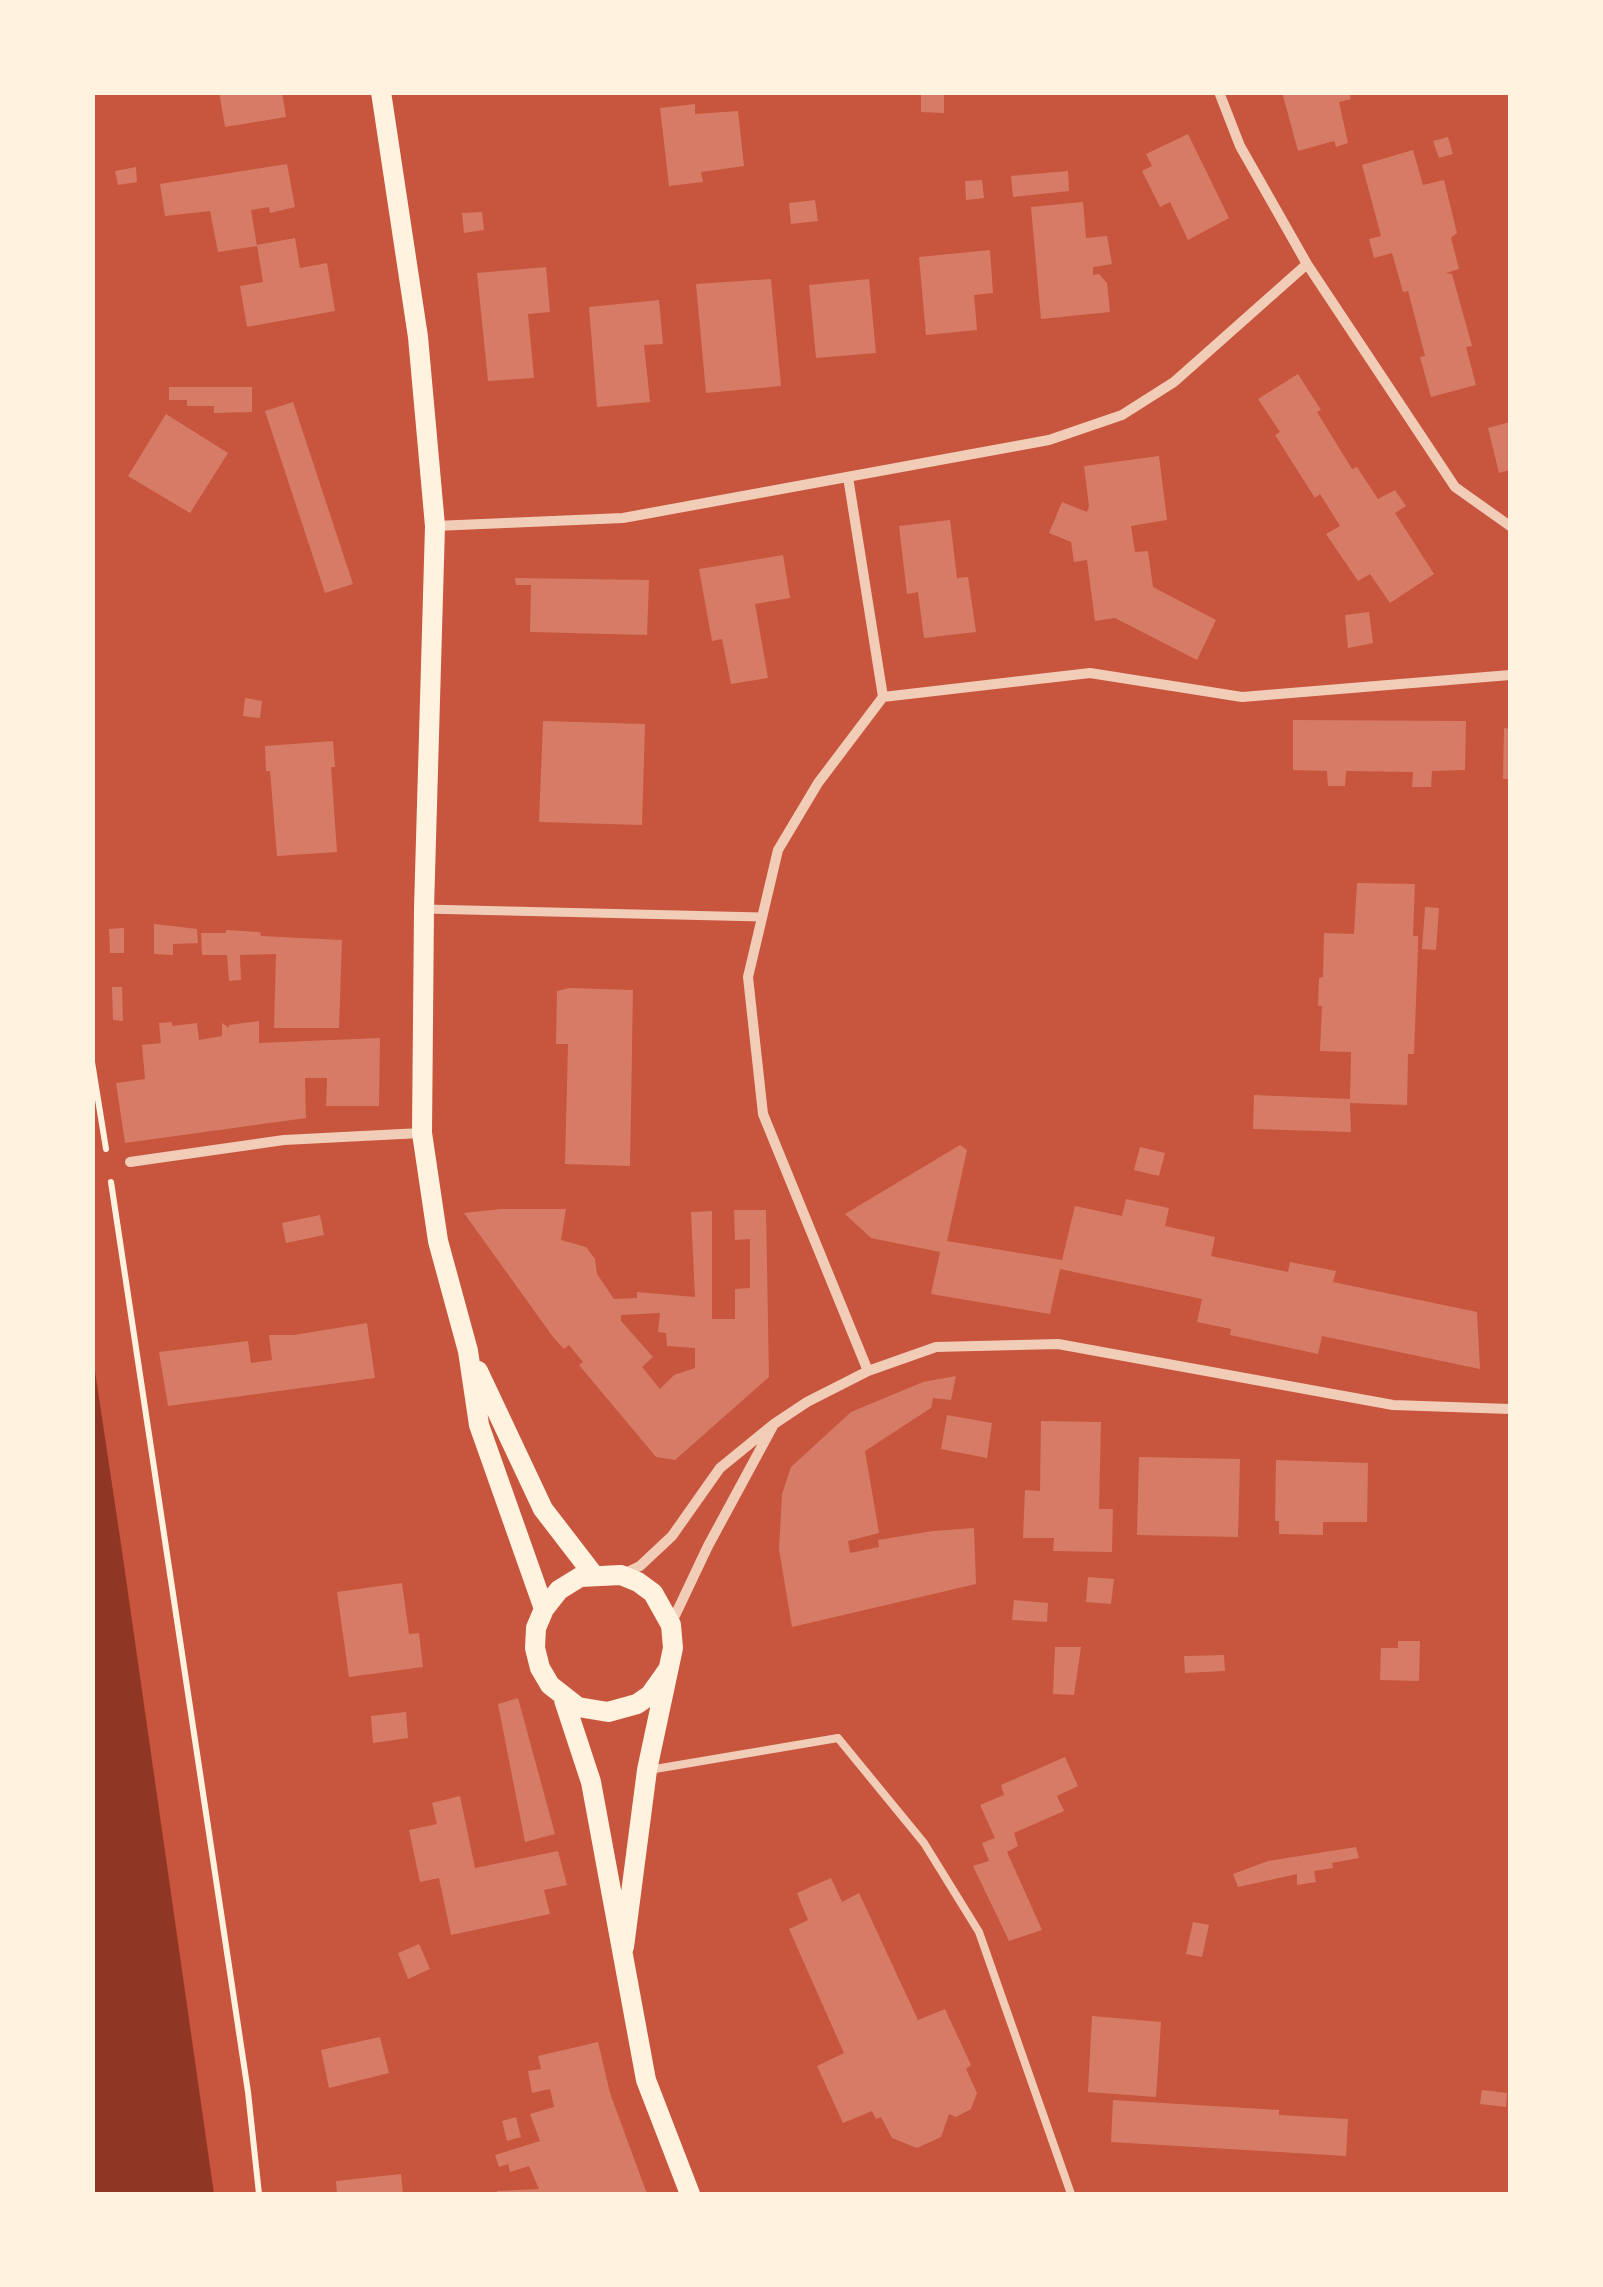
<!DOCTYPE html>
<style>
body{margin:0}
#map{position:relative;width:1603px;height:2287px;overflow:hidden;background:#c8553d;font-family:"Work Sans",sans-serif}
canvas{display:block}
.frame{position:absolute;inset:0;border:95px solid #fff3e0;pointer-events:none}
</style>
<div id="map">
<canvas width="1603" height="2287"></canvas>
<div class="frame"></div>
</div>
<script>
const ctx = document.querySelector('canvas').getContext('2d');
ctx.lineJoin = 'round';
function paint(path, color) { ctx.fillStyle = color; ctx.fill(path, 'evenodd'); }
const toPath = rows => new Path2D(rows.map(r => 'M' + r).join(''));
function trace(path, color, width, dash) { ctx.strokeStyle = color; ctx.lineWidth = width; ctx.lineCap = dash ? 'butt' : 'round'; ctx.setLineDash(dash || []); ctx.stroke(path); }
paint(toPath([
 [93,1358,122,1551,214,2194,93,2194]
]), '#8f3625');
paint(toPath([
 [219,92,282,92,286,117,225,127],
 [921,92,944,92,944,113,921,112],
 [1282,92,1349,92,1351,99,1339,102,1348,143,1336,147,1334,141,1298,151],
 [695,104,695,114,738,111,744,166,701,172,703,182,669,186,660,108],
 [1188,134,1229,218,1188,240,1170,202,1160,207,1142,171,1152,166,1146,154],
 [1448,137,1453,154,1439,158,1433,141],
 [1413,150,1423,185,1444,180,1457,233,1451,238,1459,269,1446,273,1452,274,1472,346,1466,347,1476,385,1431,397,1420,357,1425,356,1408,291,1403,292,1392,253,1374,258,1369,239,1381,236,1362,165],
 [287,164,295,207,270,213,269,207,251,210,257,246,218,252,210,211,165,216,160,184],
 [136,167,137,182,118,185,115,171],
 [1068,171,1069,191,1013,197,1011,176],
 [982,180,984,198,966,200,965,181],
 [815,200,818,221,791,224,789,203],
 [1083,202,1086,238,1107,236,1112,264,1093,267,1093,275,1099,274,1107,283,1110,312,1041,319,1031,207],
 [482,212,484,230,464,233,462,213],
 [295,238,300,268,327,263,335,311,247,327,240,286,263,282,257,245],
 [990,250,993,293,974,295,977,330,926,335,919,257],
 [546,267,550,312,528,314,534,378,488,381,477,273],
 [771,279,781,386,706,393,696,284],
 [869,279,876,353,816,358,809,285],
 [659,300,663,344,644,345,650,402,597,407,589,307],
 [1298,374,1321,410,1317,412,1352,469,1357,467,1378,499,1395,490,1406,506,1395,513,1434,574,1390,603,1370,574,1358,581,1326,534,1340,526,1320,494,1315,498,1294,465,1275,435,1280,432,1258,399],
 [169,387,252,387,252,412,214,413,214,406,187,406,187,400,169,400],
 [293,402,353,584,325,593,265,411],
 [166,414,228,453,190,513,128,476],
 [1510,422,1510,470,1499,473,1488,428],
 [1159,456,1167,520,1131,526,1135,552,1148,551,1153,587,1216,620,1197,660,1115,618,1095,621,1087,560,1074,562,1071,542,1049,533,1062,502,1087,512,1089,506,1084,466],
 [950,520,957,578,968,577,976,632,924,638,918,592,907,594,899,526],
 [783,555,790,598,755,604,768,678,731,684,722,639,712,641,699,569],
 [515,578,649,580,647,635,530,632,531,585,516,585],
 [1369,612,1373,643,1348,648,1345,615],
 [245,698,262,701,260,718,243,716],
 [1293,720,1466,721,1465,770,1432,771,1431,787,1412,787,1413,772,1346,771,1345,786,1328,786,1327,771,1293,770],
 [543,721,645,724,642,825,539,822],
 [1504,728,1510,729,1510,779,1503,779],
 [333,741,335,767,331,767,337,852,277,856,270,771,266,771,265,746],
 [1357,883,1415,884,1413,936,1418,936,1418,948,1414,1054,1408,1054,1407,1105,1350,1103,1351,1132,1253,1129,1254,1095,1350,1099,1351,1052,1320,1051,1322,1006,1318,1006,1319,978,1323,977,1324,933,1354,934],
 [1425,907,1439,908,1436,950,1422,949],
 [154,924,197,929,198,943,173,944,173,955,154,954],
 [124,928,124,953,110,953,109,929],
 [226,930,260,932,261,936,342,940,339,1028,274,1028,276,954,240,955,241,980,229,981,227,955,202,955,201,933,226,933],
 [112,987,122,987,123,1021,113,1020],
 [569,988,633,990,630,1166,565,1164,568,1044,556,1044,557,991],
 [259,1021,259,1043,380,1038,379,1106,326,1106,327,1078,305,1078,306,1118,125,1143,116,1083,145,1079,142,1045,161,1043,159,1023,172,1022,172,1026,197,1023,199,1040,222,1036,222,1023,229,1028,229,1025],
 [960,1145,967,1150,947,1241,1062,1260,1075,1206,1122,1216,1126,1199,1169,1208,1165,1226,1215,1237,1211,1256,1288,1272,1290,1262,1336,1271,1333,1282,1477,1312,1480,1369,1322,1336,1318,1354,1230,1335,1231,1329,1197,1322,1202,1299,1060,1269,1050,1314,931,1294,940,1252,871,1238,845,1214],
 [1140,1147,1165,1153,1159,1176,1134,1170],
 [500,1209,566,1209,561,1240,586,1247,595,1259,597,1274,614,1299,637,1298,637,1292,695,1297,691,1212,712,1211,712,1319,735,1319,735,1289,750,1288,750,1239,735,1240,734,1210,766,1210,769,1377,675,1460,656,1457,579,1365,583,1362,569,1345,564,1349,553,1337,464,1213],
 [660,1313,658,1332,666,1333,667,1346,695,1348,695,1368,674,1375,660,1389,642,1367,653,1357,621,1321,621,1315],
 [320,1215,324,1235,286,1243,282,1223],
 [367,1323,375,1378,168,1406,159,1352,248,1341,251,1363,272,1360,269,1335,294,1335],
 [956,1376,951,1400,933,1398,931,1408,865,1451,879,1533,848,1541,850,1553,879,1547,878,1540,933,1531,974,1528,976,1584,792,1627,779,1549,782,1494,791,1467,851,1412,923,1382],
 [947,1415,992,1423,987,1458,941,1449],
 [1041,1421,1101,1422,1099,1509,1113,1509,1112,1552,1053,1551,1054,1538,1023,1538,1025,1490,1040,1491],
 [1139,1457,1240,1459,1238,1537,1137,1535],
 [1276,1460,1368,1463,1367,1522,1323,1522,1323,1535,1279,1534,1279,1521,1275,1521],
 [1088,1577,1114,1579,1111,1604,1086,1602],
 [402,1583,409,1634,419,1633,423,1667,349,1677,337,1592],
 [1014,1600,1048,1603,1047,1622,1012,1620],
 [1398,1641,1420,1641,1419,1681,1380,1680,1381,1648,1398,1648],
 [1055,1647,1081,1647,1074,1695,1053,1694],
 [1224,1655,1225,1671,1185,1673,1184,1656],
 [518,1698,555,1834,525,1842,498,1704],
 [406,1712,408,1738,373,1743,371,1716],
 [1065,1757,1078,1786,1057,1796,1064,1811,1014,1833,1018,1846,1007,1852,1042,1930,1009,1941,973,1866,989,1861,982,1843,995,1838,980,1805,1004,1795,1001,1785],
 [460,1796,475,1868,558,1851,567,1885,544,1890,550,1914,451,1935,439,1878,420,1882,409,1830,437,1824,432,1803],
 [1356,1847,1359,1858,1332,1863,1333,1868,1314,1871,1316,1882,1297,1885,1297,1874,1238,1887,1233,1874,1268,1861],
 [831,1878,842,1902,859,1893,918,2020,945,2009,971,2065,966,2069,977,2093,971,2109,956,2117,949,2114,941,2137,917,2148,892,2138,881,2117,876,2119,872,2111,843,2123,817,2066,844,2053,789,1929,808,1920,797,1893],
 [1193,1922,1209,1925,1202,1957,1186,1954],
 [419,1944,430,1969,408,1979,398,1953],
 [1092,2016,1161,2022,1156,2097,1088,2092],
 [380,2037,389,2073,329,2088,321,2050],
 [598,2042,610,2093,647,2194,561,2194,559,2192,497,2194,497,2191,539,2189,529,2166,510,2172,508,2164,499,2167,495,2155,540,2141,530,2114,554,2107,550,2089,532,2093,528,2071,541,2069,538,2056],
 [1482,2090,1507,2093,1506,2107,1480,2104],
 [1113,2100,1279,2110,1279,2115,1348,2119,1346,2156,1111,2142],
 [516,2117,521,2137,507,2141,502,2121],
 [401,2174,403,2194,337,2194,336,2181]
]), '#d67c66');
trace(toPath([
 [92,1062,106,1149],
 [111,1182,248,2092,259,2194]
]), '#fff3e0', 6);
trace(toPath([
 [649,1770,838,1738,924,1843,979,1932,1071,2194]
]), '#f1ccb7', 8);
trace(toPath([
 [425,909,762,917]
]), '#f1ccb7', 9);
trace(toPath([
 [1219,92,1240,146,1307,264,1455,487,1510,526],
 [848,477,883,697],
 [435,526,623,518,1049,440,1122,415,1174,382,1307,264],
 [130,1162,284,1140,421,1133],
 [868,1371,763,1114,748,977,778,850,818,783,883,697,1090,673,1242,697,1510,675],
 [774,1424,807,1402,868,1371,936,1347,1058,1344,1393,1405,1510,1409],
 [621,1575,640,1566,672,1536,720,1468,774,1424,708,1546,671,1624]
]), '#f1ccb7', 10);
trace(toPath([
 [381,92,418,337,435,526,424,909,422,1133,438,1241,468,1351,479,1425,544,1609],
 [478,1371,543,1509,593,1574],
 [564,1700,591,1782,646,2080,690,2194],
 [624,1947,647,1770,673,1648,671,1625,653,1593,638,1582,621,1575,580,1577,559,1590,544,1609,536,1628,535,1648,540,1668,550,1685,578,1707,608,1712,637,1704,650,1695,667,1671]
]), '#fff3e0', 20);
</script>
